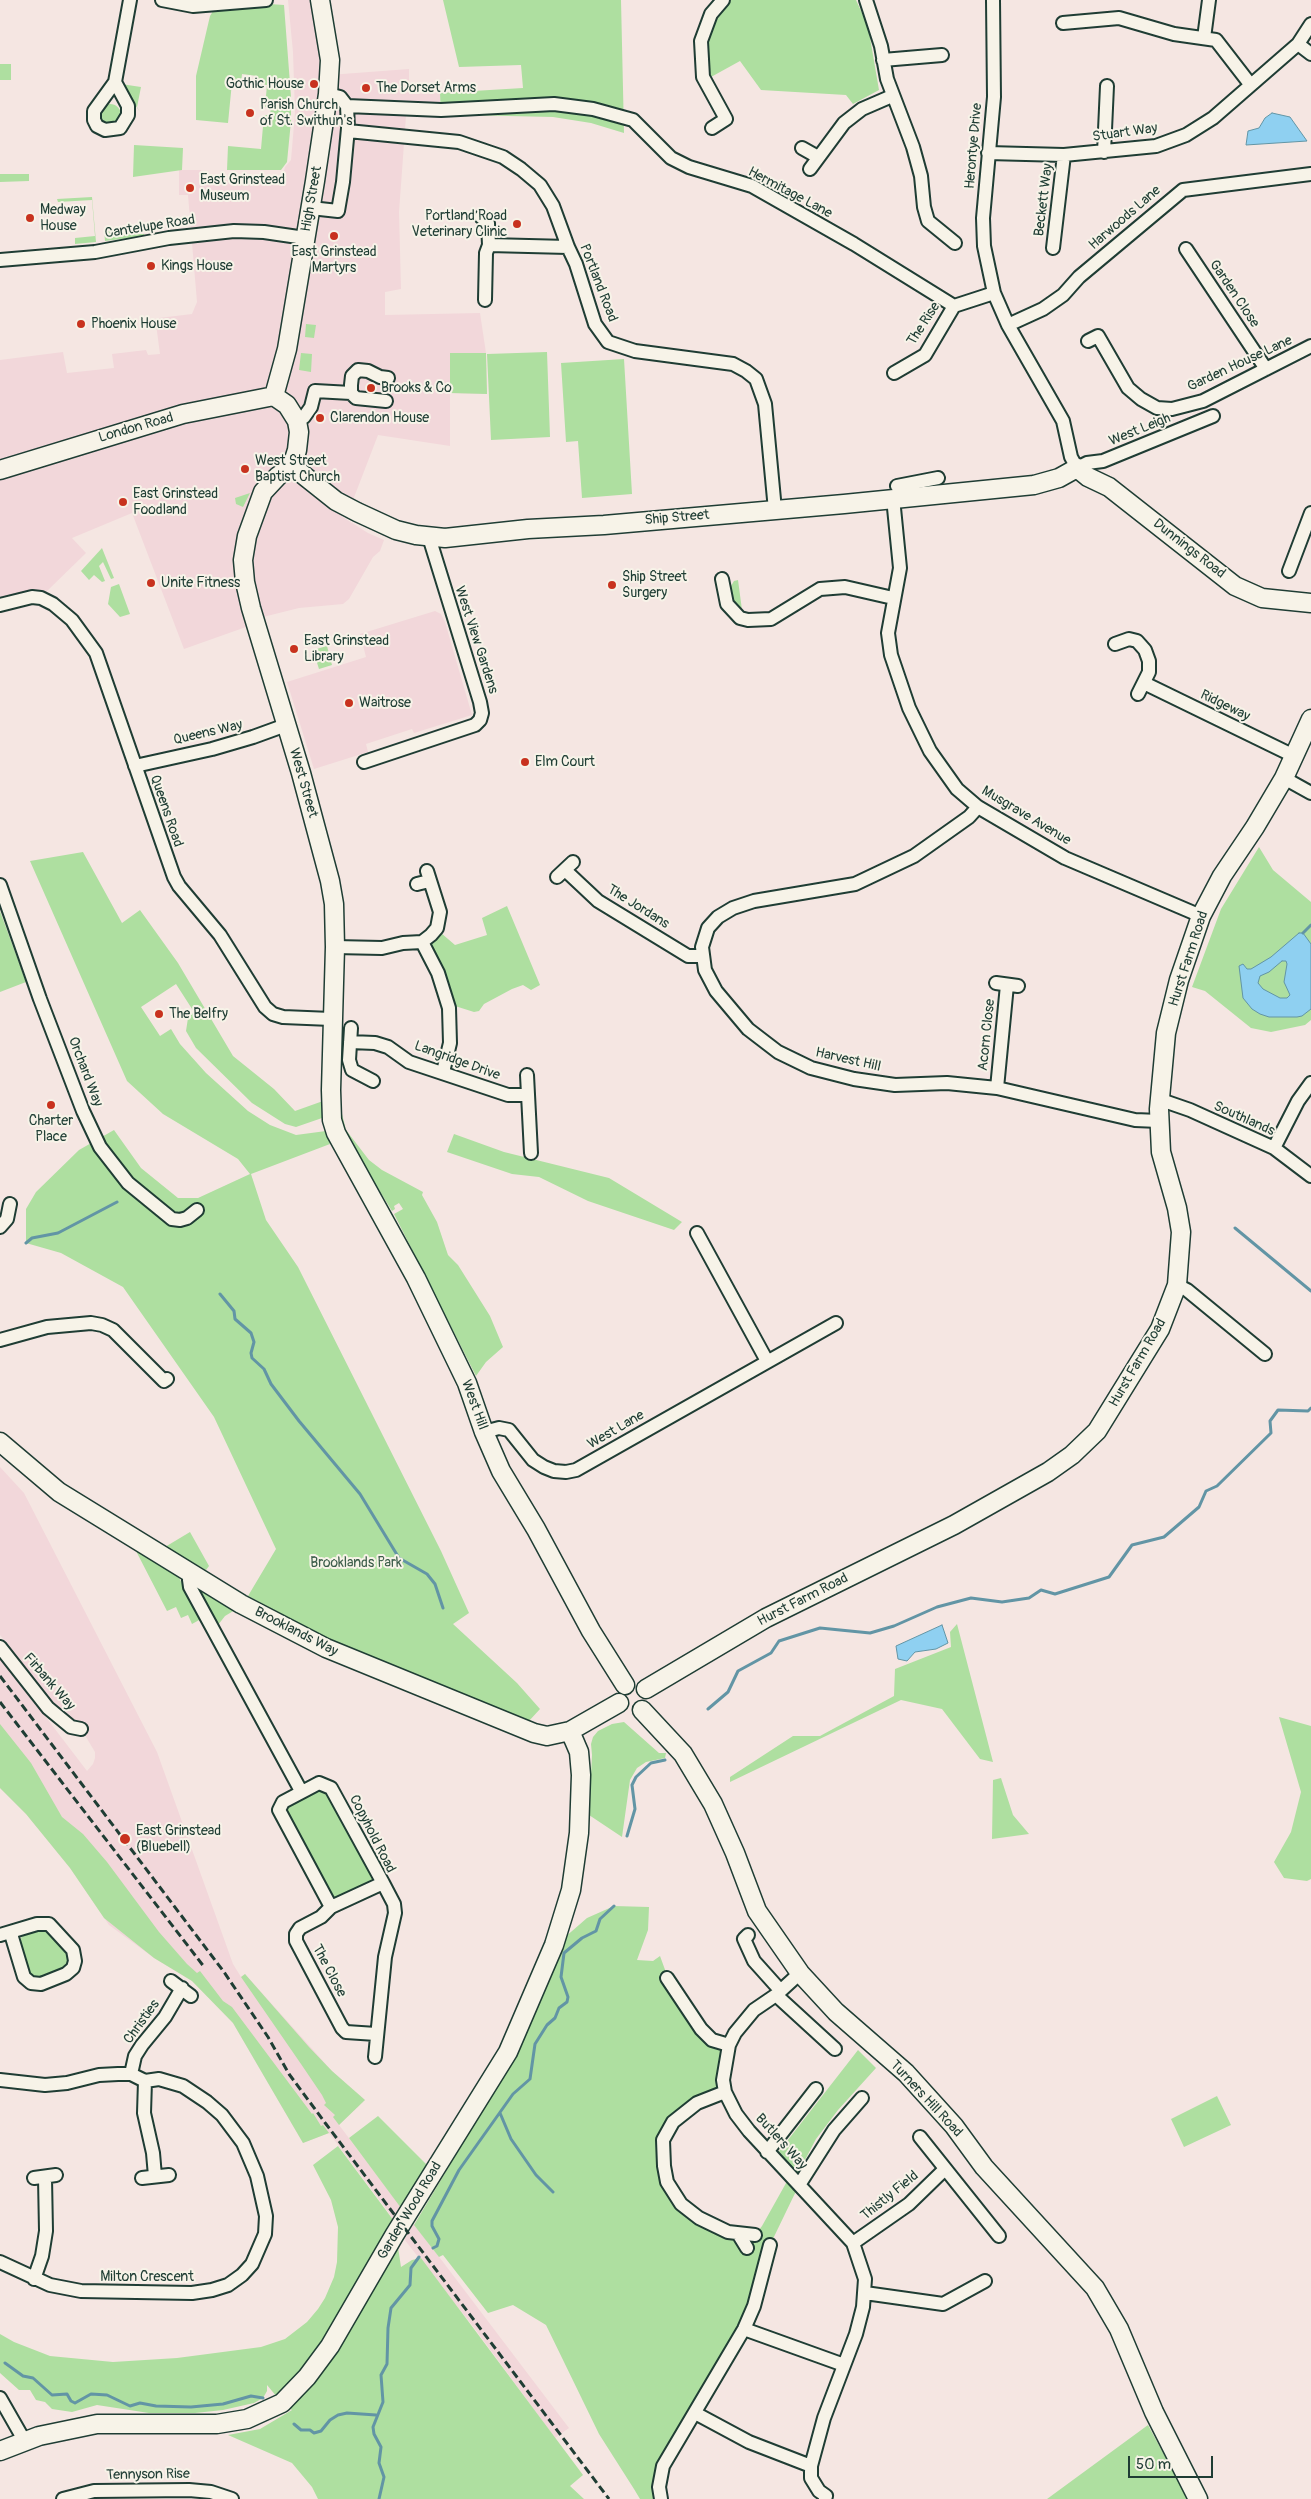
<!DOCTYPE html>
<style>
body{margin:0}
#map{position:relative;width:1311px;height:2499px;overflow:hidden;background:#f5e6e2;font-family:Pangolin,sans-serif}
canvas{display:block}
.scale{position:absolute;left:1128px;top:2456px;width:85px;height:22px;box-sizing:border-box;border:2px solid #1f3d34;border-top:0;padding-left:6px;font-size:15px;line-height:18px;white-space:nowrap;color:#1f3d34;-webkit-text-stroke:4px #f7f3e8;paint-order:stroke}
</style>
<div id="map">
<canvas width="1311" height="2499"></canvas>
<div class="scale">50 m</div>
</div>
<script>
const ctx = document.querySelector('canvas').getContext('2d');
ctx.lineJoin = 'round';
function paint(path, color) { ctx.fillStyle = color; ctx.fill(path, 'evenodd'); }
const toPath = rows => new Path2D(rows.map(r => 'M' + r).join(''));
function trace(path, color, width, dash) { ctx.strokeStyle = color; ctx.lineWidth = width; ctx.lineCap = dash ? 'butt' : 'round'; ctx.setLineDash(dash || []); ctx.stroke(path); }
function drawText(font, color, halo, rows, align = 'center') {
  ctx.font = font + ' Pangolin,sans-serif'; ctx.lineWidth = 4; ctx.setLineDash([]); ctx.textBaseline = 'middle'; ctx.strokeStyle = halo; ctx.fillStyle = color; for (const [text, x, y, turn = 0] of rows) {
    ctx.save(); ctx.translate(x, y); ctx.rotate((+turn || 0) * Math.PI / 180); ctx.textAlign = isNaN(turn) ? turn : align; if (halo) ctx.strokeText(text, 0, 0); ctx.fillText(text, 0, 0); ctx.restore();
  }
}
paint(toPath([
 [288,0,320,0,329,75,409,69,409,94,440,93,441,117,406,116,399,212,401,289,385,292,385,315,480,313,486,353,487,394,450,393,450,446,378,435,353,500,341,516,368,533,384,540,380,551,373,557,349,599,343,604,299,608,259,618,245,622,246,627,184,649,132,513,72,538,86,553,45,593,24,592,0,597,0,360,63,352,67,373,114,368,112,354,146,350,148,355,160,354,156,324,159,318,192,314,197,302,191,231,188,195,179,195,179,170,201,170,202,181,282,178,285,167,291,160,295,113,293,52],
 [435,611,441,614,445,622,472,715,414,733,412,729,366,744,368,752,314,769,287,682,366,657,360,634],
 [0,1467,24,1493,157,1752,233,1964,241,1977,245,1974,332,2071,365,2100,339,2125,569,2428,555,2438,475,2329,404,2239,389,2213,329,2133,303,2143,233,2023,192,1981,154,1958,109,1925,70,1868,26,1814,0,1788,0,1657,87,1771,93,1764,95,1758,95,1752,77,1722,55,1706,0,1635]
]), '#f2d7da');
paint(toPath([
 [443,0,621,0,624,133,591,123,553,117,463,115,441,117,440,93,523,88,521,65,459,67],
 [731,0,856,0,868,26,879,90,853,104,846,95,761,90,740,61,711,77,707,60,708,42,717,16],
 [254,3,284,5,291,97,291,121,287,162,281,170,227,170,228,146,261,149,264,115,270,115,271,107,265,107,267,85,256,84,257,76,242,74,241,83,232,82,228,123,196,120,196,76,210,16,213,11],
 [0,64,11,64,11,80,0,80],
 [121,84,141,87,137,107,140,112],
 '99 115a11 11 0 1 1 22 0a11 11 0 1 1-22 0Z',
 [134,145,183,148,182,170,133,177],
 [0,174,29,174,29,181,0,182],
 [92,197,96,242,75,244,75,238,95,236,92,200,58,202,57,199],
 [137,226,138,234,144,234,145,236,105,241,104,230],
 [306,324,316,325,314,338,305,337],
 [547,352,550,437,491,440,487,354],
 [301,353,312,354,311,372,299,370],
 [450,353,486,353,487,394,450,393],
 [624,359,632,494,582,498,578,441,566,442,561,363],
 [250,493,243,507,236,504,235,498],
 [102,548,114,578,111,579,103,562,99,566,105,581,102,582,94,575,89,580,81,571],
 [738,580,742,610,735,605,728,591,734,581],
 [119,584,130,614,120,617,108,604,111,587],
 [327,646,332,665,319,669,313,650],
 [1259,847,1273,870,1311,902,1311,1020,1305,1025,1271,1032,1251,1028,1205,991,1192,987,1221,909],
 [83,852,122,923,140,910,178,963,233,1056,274,1089,295,1111,323,1101,325,1117,296,1127,285,1124,252,1103,196,1048,186,1031,188,1018,194,1012,176,984,141,1007,160,1036,171,1029,180,1044,206,1073,248,1111,270,1125,296,1135,326,1131,330,1144,251,1174,266,1220,298,1267,441,1551,469,1613,453,1624,517,1683,540,1709,529,1721,330,1640,248,1596,276,1549,214,1417,123,1287,61,1253,26,1243,26,1209,36,1192,79,1150,114,1130,141,1168,178,1198,198,1198,250,1174,238,1159,163,1114,127,1081,30,861],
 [507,906,540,985,531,990,523,985,512,989,484,1004,479,1011,474,1012,455,1006,443,971,431,950,431,942,441,933,455,945,487,935,482,918],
 [0,911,26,982,0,992],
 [340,1106,346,1130,369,1160,382,1170,423,1192,422,1195,437,1222,448,1255,458,1265,490,1316,503,1347,486,1362,476,1376,394,1214,403,1209,399,1203,394,1206,395,1209,392,1211,358,1156,344,1131],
 [454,1134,504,1152,609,1178,682,1222,674,1230,588,1201,539,1177,512,1174,447,1152],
 [190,1532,209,1566,206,1570,165,1547],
 [136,1551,178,1576,201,1619,192,1624,188,1615,181,1618,176,1607,167,1611],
 [199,1589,199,1588,235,1610,225,1616,218,1625],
 [957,1624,993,1762,980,1759,942,1709,901,1700,730,1782,730,1777,793,1736,820,1736,894,1696,895,1669,951,1647,950,1632],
 [1279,1717,1311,1726,1311,1879,1307,1881,1284,1878,1274,1862,1291,1832,1301,1792],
 [624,1722,659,1753,666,1753,665,1758,646,1762,637,1768,630,1780,622,1837,589,1815,592,1755,591,1744,593,1737,598,1731,612,1724],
 [0,1724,31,1763,62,1817,83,1834,107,1862,159,1932,187,1964,197,1973,200,1971,223,2001,232,2007,306,2106,312,2114,313,2113,321,2126,323,2125,329,2133,303,2143,233,2023,192,1981,154,1958,104,1918,70,1868,26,1814,0,1788],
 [1001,1778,1013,1815,1029,1834,992,1839,993,1780],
 [315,1789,325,1791,373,1877,372,1882,336,1898,332,1896,287,1816,288,1806],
 [614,1906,649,1907,648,1930,637,1960,653,1961,660,1956,668,1978,701,2029,729,2045,725,2092,697,2103,663,2140,667,2183,699,2218,755,2235,762,2226,790,2176,799,2185,770,2245,754,2306,663,2466,661,2499,640,2499,634,2489,599,2434,546,2325,513,2305,488,2313,443,2255,439,2257,414,2225,515,2056,549,1981,564,1938,587,1918],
 [45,1928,67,1949,70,1959,67,1967,40,1980,30,1978,19,1944,21,1938,25,1933],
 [245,1974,309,2047,332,2071,365,2100,339,2125,333,2117,335,2115,324,2105,326,2103,322,2095,301,2064,241,1977],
 [858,2050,876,2068,838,2110,816,2139,797,2175,777,2154],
 [1217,2096,1231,2125,1184,2147,1171,2119],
 [378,2116,427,2165,401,2208,349,2138],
 [338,2146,394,2221,401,2267,412,2260,421,2258,583,2475,570,2486,584,2499,318,2499,312,2487,292,2463,228,2435,260,2429,292,2410,282,2403,267,2385,267,2391,263,2398,254,2403,223,2410,195,2413,149,2413,97,2405,72,2412,52,2409,45,2402,36,2400,30,2390,19,2390,0,2373,0,2334,14,2342,50,2356,113,2362,177,2358,261,2347,285,2339,307,2322,318,2309,325,2298,334,2277,337,2262,338,2227,331,2200,313,2165],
 [1148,2425,1188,2499,1047,2499]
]), '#aedfa0');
const water = toPath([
 [1272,113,1290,117,1307,141,1246,145,1248,131,1259,128,1265,118,1272,113],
 [1299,933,1303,933,1311,944,1311,1009,1302,1016,1297,1017,1269,1017,1260,1014,1252,1009,1243,998,1239,966,1243,964,1247,969,1251,969,1271,957,1299,933],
 [1282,961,1286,961,1287,964,1284,982,1290,995,1287,998,1280,998,1263,989,1258,983,1260,976,1269,972,1282,961],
 [942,1625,948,1643,936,1649,915,1652,907,1661,898,1659,896,1646,942,1625]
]);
paint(water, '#8fd0f1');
trace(water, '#6295a5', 1);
trace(toPath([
 [1303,933,1311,925],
 [1235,1228,1311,1291],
 [26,1243,32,1238,58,1233,117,1202],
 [220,1294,234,1311,235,1319,251,1333,254,1342,251,1353,252,1358,264,1369,271,1384,299,1421,360,1494,399,1558,427,1574,435,1584,443,1608],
 [708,1709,728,1692,738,1671,771,1653,779,1641,820,1628,870,1633,894,1626,937,1607,971,1598,1002,1602,1029,1598,1041,1590,1055,1594,1109,1577,1132,1545,1164,1537,1199,1507,1206,1491,1217,1486,1271,1433,1270,1421,1278,1410,1308,1411,1311,1408],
 [627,1836,635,1809,632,1785,636,1777,651,1763,665,1760],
 [500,2113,511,2139,536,2175,553,2192],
 [433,2248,437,2246,439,2239,432,2226,432,2221,459,2170,513,2094,530,2079,535,2044,547,2025,555,2018,559,2008,567,2002,568,1997,561,1977,564,1953,582,1938,596,1931,600,1919,614,1906],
 [5,2363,23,2376,33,2378,52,2395,67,2394,71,2401,75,2403,91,2394,107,2395,130,2406,140,2403,156,2406,191,2407,223,2404,251,2396,263,2398],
 [294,2424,301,2430,310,2430,314,2433,321,2431,330,2420,338,2415,347,2413,376,2415],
 [379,2499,384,2477,379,2463,381,2447,374,2434,373,2427,383,2402,381,2375,387,2364,388,2328,391,2308,410,2285,411,2268,419,2257]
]), '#6295a5', 3);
const street = toPath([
 [162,0,193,6,266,0],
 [866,0,881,46,887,79,913,147,921,176,924,207,928,221,955,243],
 [993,0,994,97,983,218,984,246,994,293,1008,325,1063,421,1071,457,1077,468,1087,463,1103,461,1213,416],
 [1063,23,1119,18,1174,34,1216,40,1250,84],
 [1204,38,1209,0],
 [1298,44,1311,54],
 [883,60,942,55],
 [115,82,128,106,128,115,120,128,105,130,97,126,94,120,94,111,115,82,130,0],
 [347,106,441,110,554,104,593,109,633,120,671,158,689,167,752,186,854,244,954,306],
 [712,128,726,119,703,77,701,41,711,14,723,0],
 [348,131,459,142,503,157,521,169,540,185,553,206,568,247,576,264,595,324,608,342,635,351,733,364,746,371,756,379,765,404,775,510],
 [802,148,818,157],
 [1104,152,1107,86],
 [988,153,1064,155,1156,146,1186,135,1213,118,1298,44,1311,24],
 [810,169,844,123,862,109,892,96],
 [311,208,338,211,343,182,348,128,347,106,340,97,328,94],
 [481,217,488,223,489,245],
 [1053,248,1064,155],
 [1186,249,1266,369],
 [0,260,95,252,169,238,234,231,264,232,305,238],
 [485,300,486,253,489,245,568,247],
 [954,306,994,293],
 [1008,325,1043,309,1063,295,1079,277,1183,190,1311,174],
 [1088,341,1098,336,1128,388,1141,399,1157,408,1172,409,1203,401,1311,346],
 [894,373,925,355,954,306],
 [386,401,356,398,351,393,351,385,352,376,358,370,368,371,380,377,388,378],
 [297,421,304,417,311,407,315,391,351,393],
 [897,486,938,478],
 [893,498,900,568,888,633,891,655,909,708,930,751,957,789,978,807,1065,858,1201,916],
 [1289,571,1311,513],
 [722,579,727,604,740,618,748,620,771,619,820,589,845,587,893,598],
 [0,605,32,597,41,598,53,604,72,620,96,653,174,877,179,886,220,935,265,1007,273,1014,283,1017,331,1019],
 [1115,644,1129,639,1137,641,1145,650,1149,661,1149,672,1138,694],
 [1144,683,1294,756],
 [364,762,475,725,480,720,482,713,480,702,429,537],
 [135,766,212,749,253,737,286,725],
 [1284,778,1311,793],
 [978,807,969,817,914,856,855,884,754,901,733,908,718,917,708,928,702,947,705,970,716,991,748,1029,778,1052,811,1068,854,1079,895,1085,947,1083,997,1088,1135,1120,1159,1121],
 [565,870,598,901,688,956,702,956],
 [557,877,573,862],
 [417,884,429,881],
 [0,885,40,999,83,1111,100,1147,128,1183,172,1219,180,1220,187,1218,197,1210],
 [422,942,438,973,449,1008,450,1043,443,1072],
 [335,947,382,948,403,943,422,942,431,935,437,928,440,912,427,871],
 [996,983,1018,986],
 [351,1028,349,1060,352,1070,373,1081],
 [350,1042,375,1043,388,1047,409,1062,508,1095,528,1095],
 [527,1075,531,1153],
 [997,1088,1007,985],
 [1159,1102,1164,1101,1190,1110,1274,1148,1311,1176],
 [1274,1148,1298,1101,1311,1083],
 [0,1227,7,1219,10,1204],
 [697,1233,767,1361],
 [1177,1285,1187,1290,1265,1354],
 [0,1340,47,1327,91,1323,102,1325,113,1330,164,1381,167,1379],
 [484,1432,499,1428,509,1430,533,1460,544,1467,554,1471,566,1472,576,1470,836,1323],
 [192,1573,189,1580,190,1587,301,1791],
 [0,1647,48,1708,71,1727,81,1729],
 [319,1783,331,1788,383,1883,331,1907,279,1810,283,1802,319,1783],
 [331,1907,321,1917,300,1928,296,1934,296,1941,342,2028,346,2032,376,2034],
 [0,1935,37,1924,49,1924,73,1950,75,1961,73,1968,66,1974,41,1984,31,1983,24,1977,11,1934],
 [748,1935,744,1939,754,1961,780,1990],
 [800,1973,776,1995,754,2010,735,2033,729,2045,723,2080,725,2092,736,2114,749,2131,853,2243,865,2279,863,2307,856,2334,824,2418,811,2466,811,2478,819,2491,826,2496,825,2499],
 [667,1978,701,2029,712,2040,729,2045],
 [171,1981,191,1996],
 [776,1995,835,2049],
 [375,2057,385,1957,395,1913,394,1904,383,1883],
 [131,2074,135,2056,142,2045,165,2017,182,1988],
 [0,2080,45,2085,67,2083,99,2075,118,2074,131,2074,145,2081,159,2079,183,2086,207,2102,222,2115,243,2143,257,2176,266,2216,265,2234,252,2264,242,2275,228,2285,212,2290,192,2293,81,2291,50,2285,0,2262],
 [145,2081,144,2113,153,2153,155,2176],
 [725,2092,697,2103,673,2122,663,2140,664,2166,667,2182,681,2204,699,2218,728,2232,755,2235],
 [920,2137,999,2236],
 [767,2152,816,2089],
 [34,2178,56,2175],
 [142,2178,169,2175],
 [799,2185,834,2130,862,2098],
 [739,2235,747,2248],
 [853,2243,909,2204,944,2170],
 [34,2279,42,2256,46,2231,45,2178],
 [865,2293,943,2304,985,2281],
 [744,2329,844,2365],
 [0,2398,24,2440],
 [695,2413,749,2442,811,2466],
 [63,2499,94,2491,189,2490,211,2492,232,2499],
 [661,2499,659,2487,663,2466,744,2329,754,2306,770,2245]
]);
const secondary = toPath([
 [274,396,287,349,315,181,328,94,330,60,320,0],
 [274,396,287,405,297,421,299,432,297,450,292,466],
 [292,466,278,476,263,492,247,536,243,560,245,582,251,608,301,773,330,881,334,904,335,947,331,1090,332,1120,336,1133,416,1278,467,1383,484,1432,501,1471,536,1529,591,1631,625,1685],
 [292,466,336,501,357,512,396,530,416,535,445,538,528,529,604,525,844,504,1034,485,1059,478,1077,468,1088,477,1109,487,1235,586,1262,598,1311,603],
 [0,470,183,414,274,396],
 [0,1442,59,1492,241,1604,326,1648,534,1733,547,1736,570,1731,619,1703],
 [646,1689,766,1618,954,1525,1048,1472,1072,1455,1097,1431,1160,1329,1177,1285,1181,1232,1177,1208,1161,1152,1159,1109,1166,1033,1179,980,1201,916,1222,876,1255,827,1284,778,1311,719],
 [642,1710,683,1754,713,1804,735,1853,757,1911,800,1973,836,2012,906,2073,954,2126,984,2167,1095,2288,1119,2329,1154,2412,1198,2499],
 [0,2451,39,2436,97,2424,217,2424,247,2419,282,2403,307,2377,330,2346,395,2234,508,2052,554,1945,571,1890,579,1833,581,1775,579,1752,570,1731]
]);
trace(street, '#1f3d34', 16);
trace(secondary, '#1f3d34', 21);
trace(street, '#f7f3e8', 12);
trace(secondary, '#f7f3e8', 18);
trace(toPath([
 [0,1676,224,1972,268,2037,289,2074,326,2124,609,2499],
 [0,1702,205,1968]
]), '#1f3d34', 3, [8, 4]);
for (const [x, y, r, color] of [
 [314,84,5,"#c8321e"],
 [366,88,5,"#c8321e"],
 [250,113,5,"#c8321e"],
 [190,188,5,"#c8321e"],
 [30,218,5,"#c8321e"],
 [517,224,5,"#c8321e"],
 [334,236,5,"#c8321e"],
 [151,266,5,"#c8321e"],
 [81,324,5,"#c8321e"],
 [371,388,5,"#c8321e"],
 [320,418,5,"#c8321e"],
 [245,469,5,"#c8321e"],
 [123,502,5,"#c8321e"],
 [151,583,5,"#c8321e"],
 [612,585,5,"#c8321e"],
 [294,649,5,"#c8321e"],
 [349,703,5,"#c8321e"],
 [525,762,5,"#c8321e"],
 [159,1014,5,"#c8321e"],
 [51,1105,5,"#c8321e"],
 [125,1839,6,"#c8321e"]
]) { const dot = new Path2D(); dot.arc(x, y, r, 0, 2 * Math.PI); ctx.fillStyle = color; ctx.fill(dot); trace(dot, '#f7f3e8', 2); }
drawText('14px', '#1f3d34', '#f7f3e8', [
 ["Gothic House",304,84,"right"],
 ["The Dorset Arms",376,88],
 ["Parish Church",260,105],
 ["of St. Swithun's",260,121],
 ["East Grinstead",200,180],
 ["Museum",200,196],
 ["Medway",40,210],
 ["House",40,226],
 ["Portland Road",507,216,"right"],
 ["Veterinary Clinic",507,232,"right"],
 ["East Grinstead",334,252,"center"],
 ["Martyrs",334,268,"center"],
 ["Kings House",161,266],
 ["Phoenix House",91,324],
 ["Brooks & Co",381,388],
 ["Clarendon House",330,418],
 ["West Street",255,461],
 ["Baptist Church",255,477],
 ["East Grinstead",133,494],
 ["Foodland",133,510],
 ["Ship Street",622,577],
 ["Surgery",622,593],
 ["Unite Fitness",161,583],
 ["East Grinstead",304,641],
 ["Library",304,657],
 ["Waitrose",359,703],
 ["Elm Court",535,762],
 ["The Belfry",169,1014],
 ["Charter",51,1121,"center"],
 ["Place",51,1137,"center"],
 ["East Grinstead",136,1831],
 ["(Bluebell)",136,1847]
], 'left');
drawText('14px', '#1f3d34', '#f7f3e8', [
 ["Stuart Way",1125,133,-8],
 ["Herontye Drive",974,146,-85],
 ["Hermitage Lane",790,193,28],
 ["High Street",312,199,-80],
 ["Beckett Way",1044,200,-83],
 ["Harwoods Lane",1125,218,-41],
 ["Cantelupe Road",150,227,-9],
 ["Portland Road",598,283,69],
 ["Garden Close",1234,294,56],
 ["The Rise",924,324,-57],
 ["Garden House Lane",1240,364,-25],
 ["London Road",136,428,-16],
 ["West Leigh",1140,430,-22],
 ["Ship Street",677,518,-5],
 ["Dunnings Road",1189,549,38],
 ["West View Gardens",476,640,72],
 ["Ridgeway",1225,706,26],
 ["Queens Way",208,733,-13],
 ["West Street",303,783,74],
 ["Queens Road",166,811,71],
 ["Musgrave Avenue",1026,816,31],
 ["The Jordans",638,907,32],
 ["Hurst Farm Road",1189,959,-72],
 ["Acorn Close",987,1035,-84],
 ["Harvest Hill",848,1060,13],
 ["Langridge Drive",457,1061,20],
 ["Orchard Way",85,1072,69],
 ["Southlands",1244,1119,24],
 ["Hurst Farm Road",1138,1363,-60],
 ["West Hill",474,1405,70],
 ["West Lane",616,1430,-30],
 ["Hurst Farm Road",803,1600,-27],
 ["Brooklands Way",296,1632,27],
 ["Firbank Way",49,1682,49],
 ["Copyhold Road",372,1834,63],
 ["The Close",329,1971,62],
 ["Christies",142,2022,-54],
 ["Turners Hill Road",926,2099,47],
 ["Butlers Way",781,2142,48],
 ["Thistly Field",890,2196,-39],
 ["Garden Wood Road",410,2211,-59],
 ["Milton Crescent",147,2277],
 ["Tennyson Rise",148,2475,-1]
]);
drawText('14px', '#3c5d4a', '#f7f3e8', [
 ["Brooklands Park",356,1563]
]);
</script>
